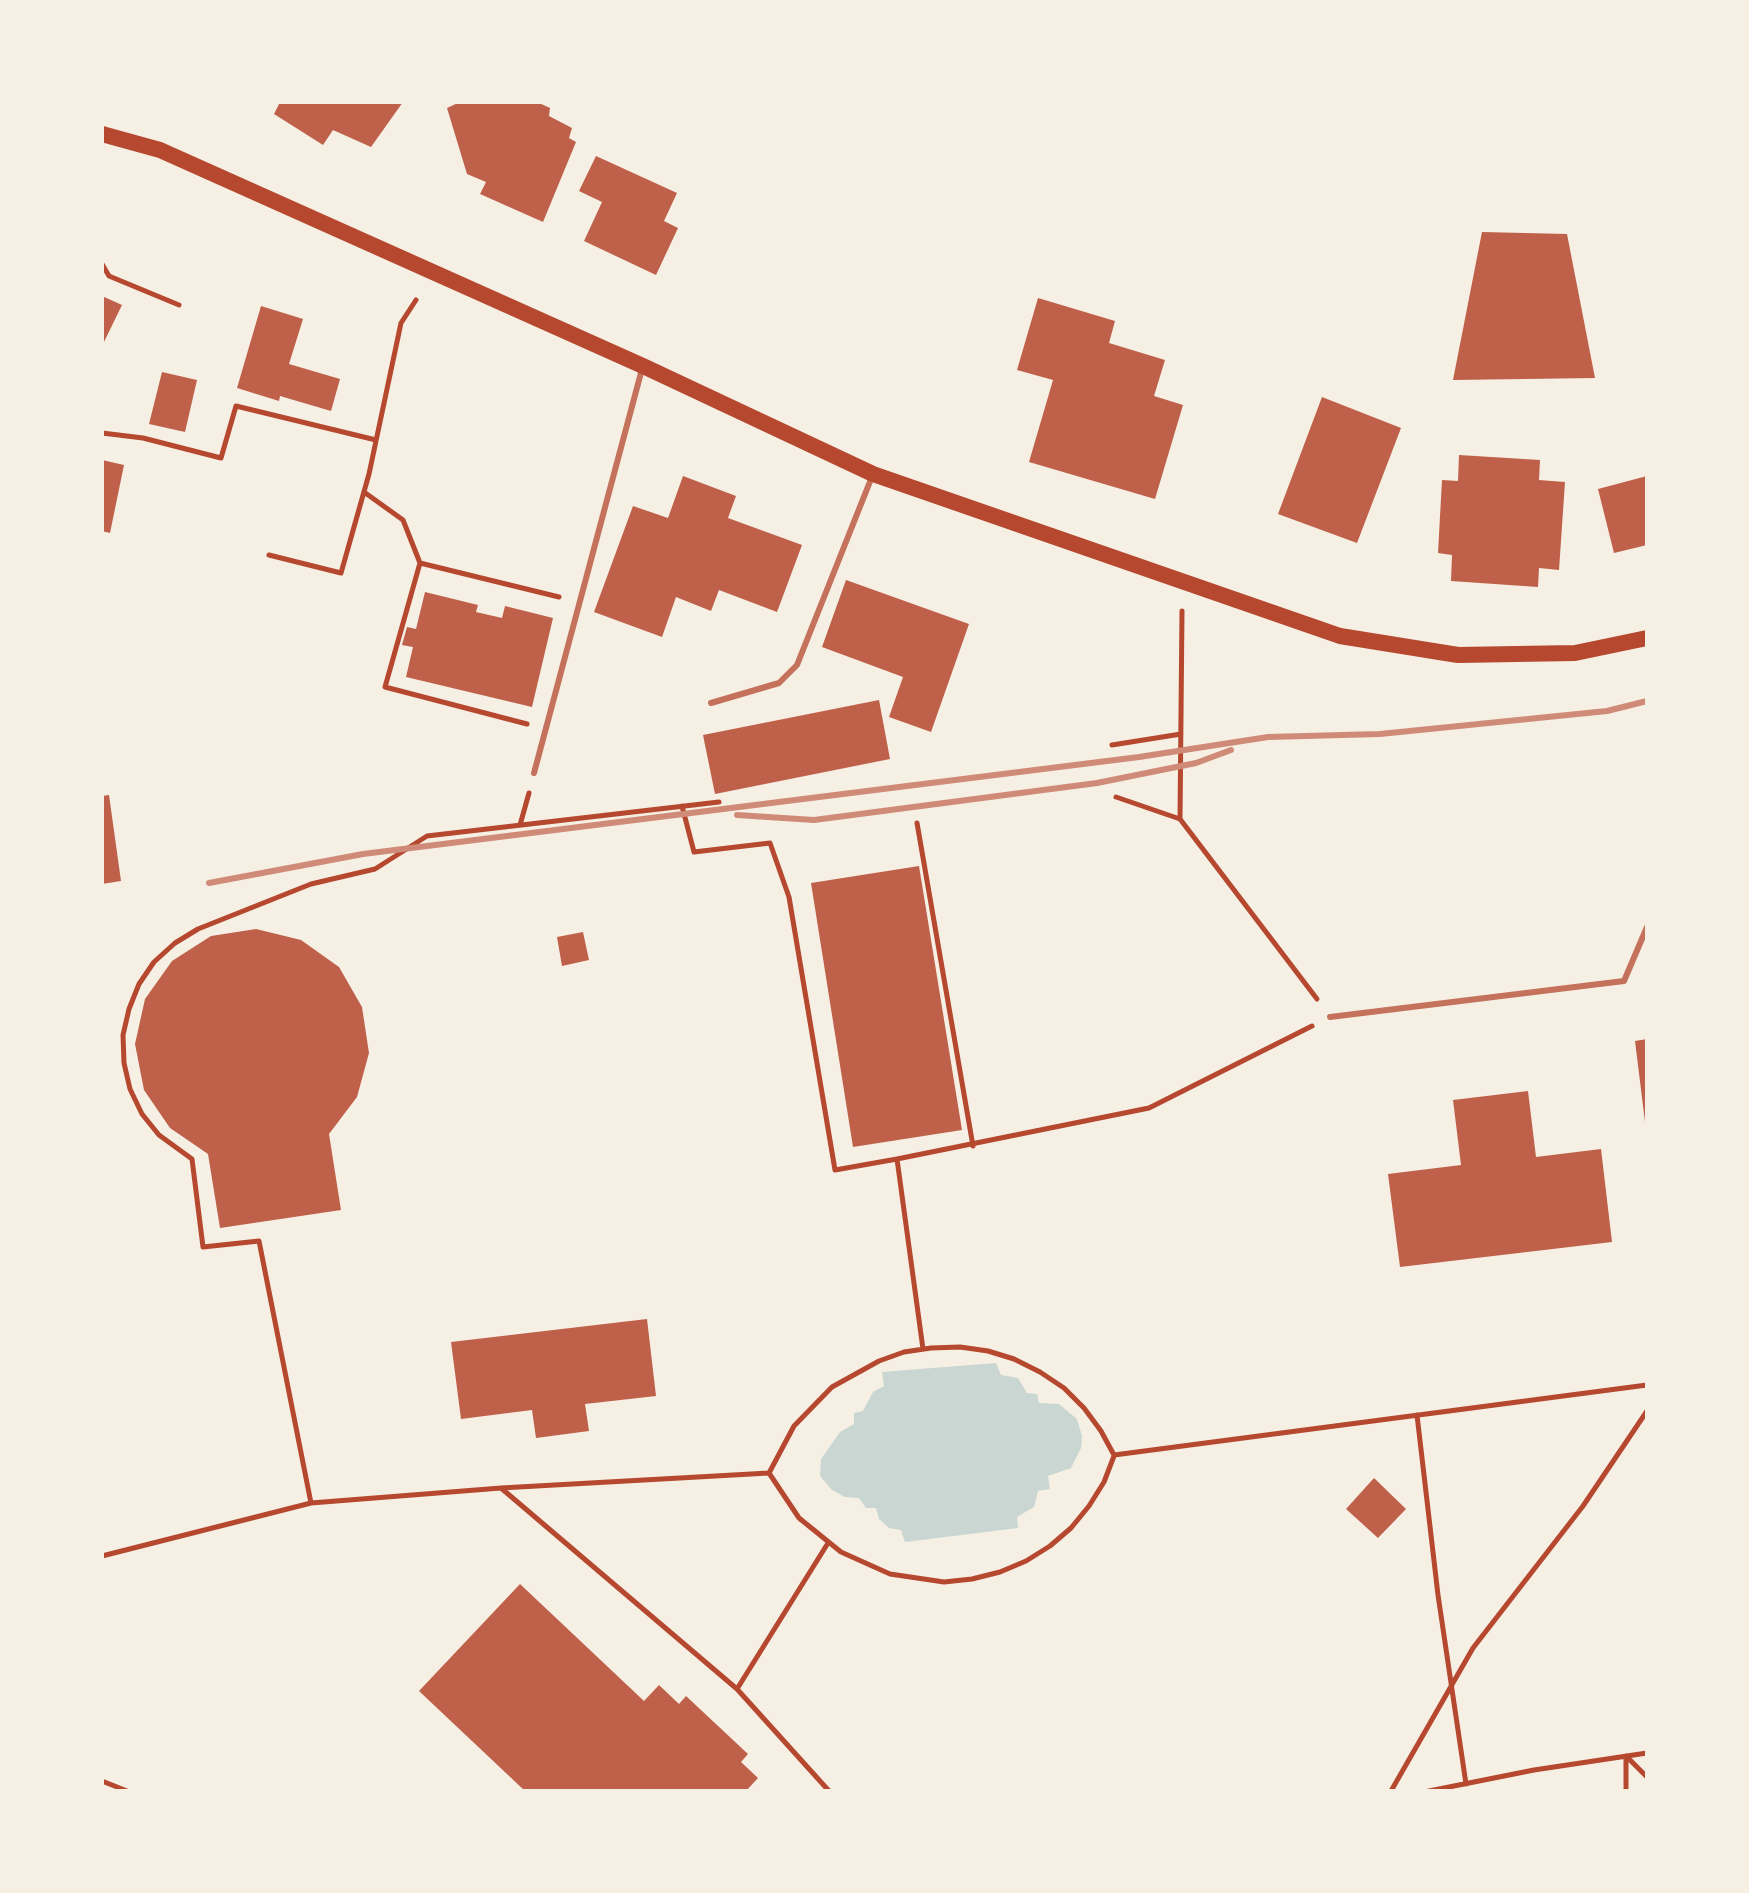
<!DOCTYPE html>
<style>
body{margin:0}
#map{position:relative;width:1749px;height:1893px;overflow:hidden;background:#f6efe4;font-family:"DM Sans",sans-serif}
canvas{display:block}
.frame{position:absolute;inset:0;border:104px solid #f6efe4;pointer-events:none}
</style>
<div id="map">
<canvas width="1749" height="1893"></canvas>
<div class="frame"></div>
</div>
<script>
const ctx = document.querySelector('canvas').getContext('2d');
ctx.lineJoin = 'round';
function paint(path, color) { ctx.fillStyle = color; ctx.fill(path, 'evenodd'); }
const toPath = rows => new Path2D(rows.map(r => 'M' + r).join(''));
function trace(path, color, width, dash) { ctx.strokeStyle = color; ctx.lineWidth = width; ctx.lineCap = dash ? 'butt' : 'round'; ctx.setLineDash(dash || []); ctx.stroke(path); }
paint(toPath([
 [996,1363,1001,1375,1018,1378,1027,1393,1037,1394,1039,1403,1059,1404,1077,1419,1082,1436,1081,1448,1071,1468,1048,1476,1050,1489,1038,1491,1034,1507,1017,1517,1018,1528,905,1542,901,1530,889,1528,879,1519,876,1508,866,1508,859,1498,845,1497,832,1490,820,1476,821,1459,840,1432,854,1424,854,1413,863,1411,873,1392,884,1386,882,1372]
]), '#c9d6d2');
paint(toPath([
 [280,102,403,102,371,147,333,130,323,145,274,114],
 [460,102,537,102,550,108,549,116,572,128,569,138,576,142,543,222,480,194,486,182,467,174,447,108],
 [596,156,677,193,664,221,678,228,656,275,584,241,602,202,579,191],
 [1482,232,1567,234,1595,378,1453,380],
 [102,296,122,305,102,346],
 [1038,298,1115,321,1109,343,1165,360,1154,396,1183,405,1155,499,1029,462,1053,380,1017,370],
 [261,306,303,319,289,364,340,379,331,411,280,396,279,401,237,388],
 [162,372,197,380,185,432,149,424],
 [1322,397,1401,428,1357,543,1278,514],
 [1459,455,1540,460,1539,480,1565,482,1559,570,1539,568,1538,587,1451,581,1452,555,1438,553,1442,480,1458,481],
 [102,460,124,465,110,533,102,531],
 [683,476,736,496,728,518,802,545,777,612,719,590,711,611,676,597,662,637,594,612,633,506,668,518],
 [1647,476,1647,545,1614,553,1598,489],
 [846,580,969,624,931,732,889,717,903,677,822,647],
 [425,592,478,605,476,612,502,618,505,606,553,618,532,707,406,677,413,647,402,645,407,627,416,629],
 [879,700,890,759,715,794,703,735],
 [109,795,121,881,102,884,102,796],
 [919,866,962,1130,853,1147,811,883],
 [256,929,301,940,339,967,362,1007,369,1053,357,1097,329,1134,341,1210,220,1228,208,1154,170,1128,144,1090,135,1044,145,999,172,961,211,936],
 [583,932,589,960,562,966,557,937],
 [1647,1039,1647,1122,1645,1122,1635,1041],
 [1528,1091,1536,1157,1601,1149,1612,1242,1400,1267,1388,1174,1461,1165,1453,1100],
 [647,1319,656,1396,585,1404,589,1431,536,1438,532,1410,461,1419,451,1342],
 [1374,1478,1406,1509,1378,1538,1346,1509],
 [520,1584,644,1701,659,1685,679,1704,686,1696,748,1754,741,1762,758,1778,746,1791,525,1791,419,1691]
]), '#bf614a');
trace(toPath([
 [102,264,109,276,179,305],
 [102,433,143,438,221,458,236,406,376,440],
 [364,492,403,520,420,563],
 [269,555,341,573,369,474,401,323,416,300],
 [1182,611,1180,819,1317,999],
 [527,724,385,687,420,563,559,597],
 [1112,745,1181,734],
 [1116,797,1180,819],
 [682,806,694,852,770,843,789,897,835,1170,897,1159],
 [917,823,973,1146],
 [520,825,529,793],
 [923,1349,897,1159,1149,1108,1312,1026],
 [1417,1415,1438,1595,1466,1784],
 [1114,1455,1647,1385],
 [769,1473,799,1518,841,1552,890,1574,944,1582,972,1579,1000,1572,1026,1561,1050,1546,1071,1528,1089,1506,1104,1482,1114,1456],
 [769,1473,794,1426,832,1387,879,1361,904,1352,931,1348,960,1347,988,1351,1014,1359,1040,1372,1064,1388,1084,1408,1101,1431,1114,1455],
 [501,1488,737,1689,828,1543],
 [311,1503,259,1241,203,1247,192,1159,159,1135,142,1114,130,1089,124,1063,123,1035,129,1009,139,984,154,962,175,943,198,929,311,884,375,869,427,836,719,802],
 [102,1556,311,1503,501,1488,769,1473],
 [737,1689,829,1791],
 [1626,1756,1647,1777],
 [102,1781,127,1791],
 [1391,1791,1473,1648,1583,1506,1647,1411],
 [1429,1791,1534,1770,1647,1753],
 [1626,1791,1626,1756]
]), '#b5482f', 5);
trace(toPath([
 [711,703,779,683,797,665,873,474],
 [534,773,642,369],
 [1330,1017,1624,981,1647,927]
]), '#c5725c', 6);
trace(toPath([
 [102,134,160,150,643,366,873,474,1340,636,1458,655,1575,653,1647,638]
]), '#b5482f', 16);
trace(toPath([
 [737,815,814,820,1097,783,1196,763,1231,750],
 [209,883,363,854,1139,757,1268,737,1380,734,1607,711,1647,701]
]), '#cf8b77', 6);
</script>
